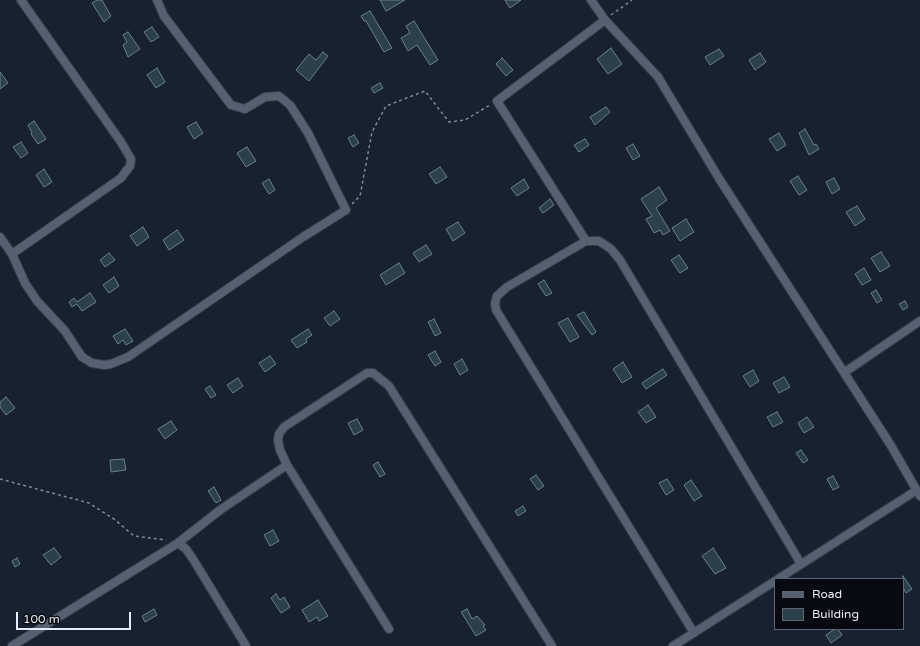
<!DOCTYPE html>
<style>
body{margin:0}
#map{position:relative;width:920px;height:646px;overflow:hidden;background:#17212f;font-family:"Varela Round",sans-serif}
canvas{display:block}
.legend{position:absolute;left:774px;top:578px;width:130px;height:52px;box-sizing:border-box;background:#070b11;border:1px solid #60656d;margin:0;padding:5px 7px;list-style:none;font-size:12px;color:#e6edf7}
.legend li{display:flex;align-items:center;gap:8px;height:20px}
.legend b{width:20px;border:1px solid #60656d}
.scale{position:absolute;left:16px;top:612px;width:115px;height:18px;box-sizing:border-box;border:2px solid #e6edf7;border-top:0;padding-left:5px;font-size:12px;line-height:14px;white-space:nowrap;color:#e6edf7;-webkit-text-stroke:3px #070b11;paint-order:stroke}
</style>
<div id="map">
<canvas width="920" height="646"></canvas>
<ul class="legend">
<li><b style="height:5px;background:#556171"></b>Road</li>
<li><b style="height:11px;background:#2b4049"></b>Building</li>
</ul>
<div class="scale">100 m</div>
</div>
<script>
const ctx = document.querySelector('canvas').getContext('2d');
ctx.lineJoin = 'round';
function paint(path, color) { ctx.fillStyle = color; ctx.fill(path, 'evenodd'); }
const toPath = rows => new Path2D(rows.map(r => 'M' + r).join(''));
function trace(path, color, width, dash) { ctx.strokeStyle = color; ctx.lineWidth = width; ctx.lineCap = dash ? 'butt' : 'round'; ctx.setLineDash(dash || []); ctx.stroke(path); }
const building = toPath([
 [97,0,102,0,111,16,104,22,92,3,97,0],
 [380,0,405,0,386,11,380,0],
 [505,0,521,0,510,8,505,0],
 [370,11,392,48,384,52,366,21,364,21,361,16,370,11],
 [414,21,438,60,430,65,417,45,408,51,401,38,410,33,406,26,414,21],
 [152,27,159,37,151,42,144,32,152,27],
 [128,32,140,49,128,57,123,45,127,42,123,35,128,32],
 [611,48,622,64,608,74,597,59,611,48],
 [719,49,724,56,710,65,705,57,719,49],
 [323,52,328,56,309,81,296,70,309,54,316,60,323,52],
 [760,53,766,62,755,70,749,60,760,53],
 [502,58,513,70,506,76,496,64,502,58],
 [157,68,165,82,156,88,147,75,157,68],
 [0,72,8,83,0,89,0,72],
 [380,83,383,88,374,93,371,88,380,83],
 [606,107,610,112,595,125,590,117,606,107],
 [34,121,46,139,38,144,31,134,32,133,28,125,34,121],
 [196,122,203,133,194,139,187,127,196,122],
 [805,129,814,145,816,144,819,149,809,155,799,133,805,129],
 [779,133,786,145,777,151,769,139,779,133],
 [354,135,359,143,353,147,348,138,354,135],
 [585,139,589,145,579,152,574,145,585,139],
 [21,142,28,153,21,158,13,147,21,142],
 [633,144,640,156,633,160,626,148,633,144],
 [247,147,256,161,246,167,237,153,247,147],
 [440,167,447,177,436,184,429,174,440,167],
 [44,169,52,182,44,187,36,175,44,169],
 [798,176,807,190,799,195,790,181,798,176],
 [834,178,840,189,832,194,826,182,834,178],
 [269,179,275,190,269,194,262,183,269,179],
 [524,179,529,188,517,196,511,188,524,179],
 [659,187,667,200,656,208,670,231,663,235,660,230,654,233,646,219,652,216,641,199,659,187],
 [550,199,554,205,543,213,539,208,550,199],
 [857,206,865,219,855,226,846,212,857,206],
 [686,219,694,232,680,241,672,228,686,219],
 [458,222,465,233,453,241,446,229,458,222],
 [143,227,149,237,137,246,130,236,143,227],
 [177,230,184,240,169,250,163,240,177,230],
 [426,245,432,254,419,262,413,253,426,245],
 [881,252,890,266,880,272,871,258,881,252],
 [109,253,115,260,105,267,100,260,109,253],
 [679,255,688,268,680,273,671,260,679,255],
 [399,263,405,273,386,285,380,275,399,263],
 [864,268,871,280,862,285,855,274,864,268],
 [114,277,119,286,109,293,103,285,114,277],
 [544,280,552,293,546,296,538,284,544,280],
 [876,290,882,300,877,303,871,293,876,290],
 [90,293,96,302,82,311,77,304,72,307,69,302,74,298,77,302,90,293],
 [905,301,908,307,903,310,899,304,905,301],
 [334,311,340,319,330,326,324,318,334,311],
 [584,312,596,332,592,335,577,315,584,312],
 [568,318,579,337,570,342,558,323,568,318],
 [434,319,441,333,435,336,428,322,434,319],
 [125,329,133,341,126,345,123,340,118,344,113,336,125,329],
 [308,329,312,335,306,339,307,342,297,348,291,340,308,329],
 [435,351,441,362,435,366,428,355,435,351],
 [270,356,276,364,265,372,259,363,270,356],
 [462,359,468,370,460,375,454,364,462,359],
 [623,362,632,377,622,383,613,369,623,362],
 [663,369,667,375,646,389,642,383,663,369],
 [753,370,759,381,750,387,743,376,753,370],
 [784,377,790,387,779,393,773,383,784,377],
 [238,378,243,386,233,393,227,385,238,378],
 [210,386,216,395,211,398,205,389,210,386],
 [6,397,15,408,6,415,0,407,0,402,6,397],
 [648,405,656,417,646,423,638,412,648,405],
 [777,412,783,422,773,427,767,417,777,412],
 [807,417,814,427,804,433,798,423,807,417],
 [357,419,363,430,354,435,348,423,357,419],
 [171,421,177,430,165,439,158,429,171,421],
 [801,450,808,460,803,463,796,453,801,450],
 [124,459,126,470,111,472,110,460,124,459],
 [378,462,385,474,380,477,373,465,378,462],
 [536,475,544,486,538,490,530,479,536,475],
 [833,476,839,487,833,490,827,479,833,476],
 [667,479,674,490,666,495,659,483,667,479],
 [691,480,702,496,694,501,684,485,691,480],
 [214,487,221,500,216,503,208,491,214,487],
 [523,506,526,511,518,516,515,511,523,506],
 [273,530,279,541,270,546,264,535,273,530],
 [54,548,61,557,51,565,43,555,54,548],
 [713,548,726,568,715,574,702,556,713,548],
 [17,558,20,564,15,567,12,561,17,558],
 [903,576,912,589,906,593,903,588,903,576],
 [276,594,280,600,284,597,290,607,281,613,271,598,276,594],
 [318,600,328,616,319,621,317,617,309,622,302,610,318,600],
 [154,609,157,615,145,622,142,616,154,609],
 [467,609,472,619,477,616,485,625,483,626,486,630,476,636,461,612,467,609],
 [835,629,838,629,842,635,831,643,826,635,835,629]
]);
paint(building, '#2b4049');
trace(building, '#6a818b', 1);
const minor = toPath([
 [591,0,605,20,658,77,720,180,890,444,920,496],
 [0,237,12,254,25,283,37,301,65,331,82,357,92,363,104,365,111,364,128,357,303,237,346,210,308,133,290,105,279,96,265,97,245,109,231,105,164,16,157,0],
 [586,241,497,101,605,20],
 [12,254,121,178,130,166,131,159,121,142,21,0],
 [845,372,920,321],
 [178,543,186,549,193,559,246,646],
 [778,579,917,490],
 [389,629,287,465,280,450,278,440,279,434,284,427,367,373,373,373,389,386,552,646],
 [694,633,496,310,495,303,497,296,507,287,586,241,599,241,611,249,620,260,801,564],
 [12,646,178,543,220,510,287,465],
 [673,646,775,581]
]);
trace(minor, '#353d48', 10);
trace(toPath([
 [611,15,632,0],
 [352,204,360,196,372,132,386,106,425,91,449,122,465,120,490,105],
 [0,479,89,503,114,519,134,536,166,540]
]), '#828a96', 1.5, [3, 3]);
trace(minor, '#556171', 8);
</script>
